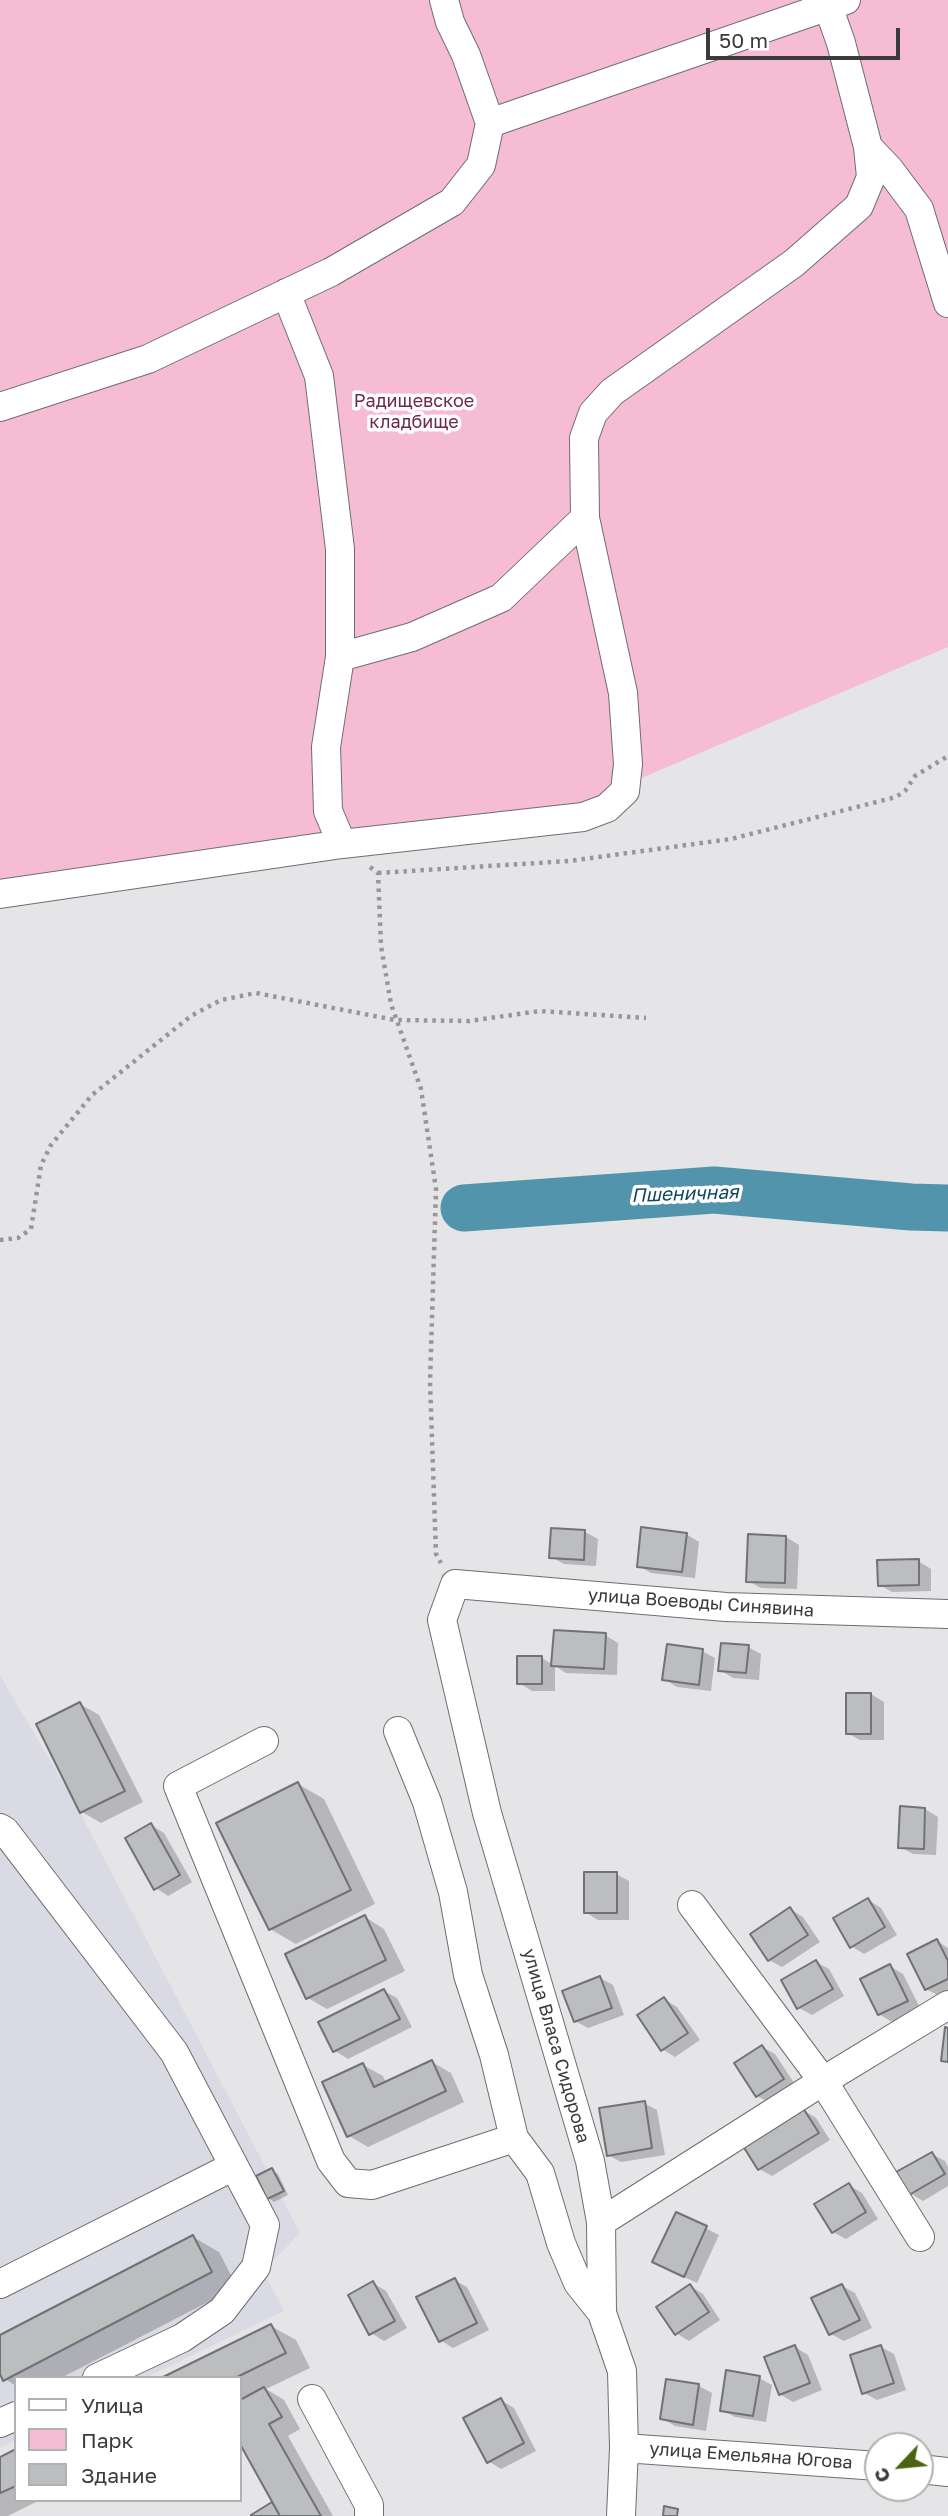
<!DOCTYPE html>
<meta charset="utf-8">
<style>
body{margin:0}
#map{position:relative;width:948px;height:2516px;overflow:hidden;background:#e5e5e8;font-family:"Golos Text",sans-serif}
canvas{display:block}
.legend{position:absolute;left:14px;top:2376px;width:228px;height:126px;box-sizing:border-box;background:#fff;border:2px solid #b1b1b1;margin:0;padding:9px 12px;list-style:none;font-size:21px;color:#3b3b3c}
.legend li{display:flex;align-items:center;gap:14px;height:35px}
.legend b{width:35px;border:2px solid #b1b1b1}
.north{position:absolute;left:864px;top:2432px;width:70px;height:70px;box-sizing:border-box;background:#fff;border:2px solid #b1b1b1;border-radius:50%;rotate:244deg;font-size:19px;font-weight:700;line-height:28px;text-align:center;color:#3b3b3c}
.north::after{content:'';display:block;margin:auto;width:24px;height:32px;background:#4b6312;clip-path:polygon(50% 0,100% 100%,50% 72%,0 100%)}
.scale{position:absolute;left:706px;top:28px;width:194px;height:32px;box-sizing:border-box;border:4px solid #3b3b3c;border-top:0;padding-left:9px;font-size:21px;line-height:24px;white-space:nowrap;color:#3b3b3c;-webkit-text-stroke:5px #fff;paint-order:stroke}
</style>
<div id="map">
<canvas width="948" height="2516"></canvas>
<ul class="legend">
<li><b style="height:9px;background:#fff"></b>Улица</li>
<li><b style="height:19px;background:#f5bcd4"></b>Парк</li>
<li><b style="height:19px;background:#bbbdbf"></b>Здание</li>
</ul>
<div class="north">С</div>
<div class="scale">50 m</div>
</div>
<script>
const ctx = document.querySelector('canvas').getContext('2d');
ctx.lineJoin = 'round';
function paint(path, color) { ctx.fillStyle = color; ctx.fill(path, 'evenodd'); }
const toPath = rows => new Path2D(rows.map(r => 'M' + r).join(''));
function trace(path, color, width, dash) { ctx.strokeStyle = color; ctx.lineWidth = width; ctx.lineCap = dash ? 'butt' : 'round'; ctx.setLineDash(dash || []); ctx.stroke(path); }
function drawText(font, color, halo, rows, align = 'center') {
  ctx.font = font + ' "Golos Text",sans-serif'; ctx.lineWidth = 7; ctx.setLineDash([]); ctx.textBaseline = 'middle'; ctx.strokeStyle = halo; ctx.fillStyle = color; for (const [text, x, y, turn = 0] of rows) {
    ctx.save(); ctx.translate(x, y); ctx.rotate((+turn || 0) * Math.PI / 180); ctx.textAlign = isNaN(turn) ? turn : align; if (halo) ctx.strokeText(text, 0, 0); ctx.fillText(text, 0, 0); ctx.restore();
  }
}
paint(toPath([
 [0,1675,76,1805,300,2233,263,2271,284,2311,145,2378,16,2378,16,2440,0,2448]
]), '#dadae4');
paint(toPath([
 [0,0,948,0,948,647,576,806,0,884]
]), '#f5bcd4');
paint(toPath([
 [585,1532,598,1539,596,1566,564,1564,551,1557],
 [686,1534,699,1542,695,1578,651,1573,639,1566],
 [749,1536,786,1537,799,1545,797,1589,761,1588,748,1581],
 [918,1561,931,1569,931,1591,892,1592,880,1585],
 [605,1635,618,1643,617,1675,566,1673,555,1666,555,1691,532,1691,519,1683,542,1658,553,1665],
 [748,1647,761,1654,759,1680,733,1678,720,1670],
 [702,1651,715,1658,711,1691,677,1687,664,1679],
 [871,1694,884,1702,884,1740,860,1740,847,1733],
 [80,1704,99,1715,143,1802,101,1823,82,1812],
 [298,1784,324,1799,375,1904,296,1944,270,1929],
 [925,1809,938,1817,936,1855,913,1854,900,1847],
 [151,1825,164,1833,192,1882,168,1896,156,1888],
 [616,1874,629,1881,629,1920,598,1920,585,1912],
 [868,1900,881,1908,897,1935,864,1954,851,1946],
 [790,1909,803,1917,820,1942,782,1967,769,1960],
 [365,1917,384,1929,405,1971,327,2009,308,1998],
 [937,1941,948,1948,948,1992,939,1996,926,1989],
 [816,1962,829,1969,844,1996,812,2015,799,2008],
 [890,1966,903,1974,920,2008,892,2022,879,2014],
 [600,1978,613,1985,624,2015,588,2028,575,2021],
 [384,1991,397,1998,412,2027,348,2059,335,2051,321,2023],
 [664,1999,677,2007,700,2040,675,2057,662,2049],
 [762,2047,775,2054,796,2086,770,2103,757,2096],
 [432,2062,451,2073,464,2102,368,2147,349,2136,363,2065,383,2076,386,2083],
 [644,2103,657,2110,665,2155,621,2162,608,2155],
 [803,2110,816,2118,830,2140,772,2176,759,2169],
 [932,2154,945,2161,948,2167,948,2186,923,2201,910,2193],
 [272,2170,278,2174,288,2195,274,2202,269,2198],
 [849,2185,862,2193,878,2219,846,2239,833,2232],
 [677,2214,719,2235,697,2283,667,2269],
 [193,2237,219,2252,237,2287,61,2378,16,2378,16,2386,5,2379,0,2370,0,2337],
 [454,2280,467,2287,489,2330,453,2348,440,2340],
 [373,2283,386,2291,407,2328,384,2341,371,2333],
 [690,2286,703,2294,720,2320,689,2341,676,2333],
 [842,2286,855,2293,872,2328,844,2341,831,2334],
 [271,2326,296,2340,310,2368,266,2389,284,2400,300,2429,288,2436,333,2516,253,2516,272,2504,277,2507,240,2440,240,2378,165,2378],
 [795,2347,808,2355,822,2390,793,2402,780,2394],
 [881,2347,894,2354,906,2390,877,2400,864,2393],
 [759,2378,772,2385,766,2422,735,2417,722,2410],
 [668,2381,699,2386,712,2393,706,2431,675,2426,662,2418],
 [501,2400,514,2408,536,2451,501,2469,488,2461],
 [16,2451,16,2500,40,2500,8,2516,0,2516,0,2459]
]), '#0003');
trace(toPath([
 [464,1208,714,1190,911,1207,948,1208]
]), '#5294ab', 47);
const building = toPath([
 [641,1527,687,1533,682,1572,637,1567,641,1527],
 [551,1528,585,1530,584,1560,549,1558,551,1528],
 [748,1534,786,1536,785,1583,746,1582,748,1534],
 [919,1559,919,1585,878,1586,877,1560,919,1559],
 [554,1630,606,1633,604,1669,551,1666,554,1630],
 [721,1643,749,1645,746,1673,718,1671,721,1643],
 [667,1644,703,1649,699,1685,662,1680,667,1644],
 [517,1656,542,1656,542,1684,517,1684,517,1656],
 [846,1693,871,1693,871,1734,846,1734,846,1693],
 [80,1702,125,1791,80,1813,36,1724,80,1702],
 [298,1782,351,1890,269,1930,216,1823,298,1782],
 [900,1806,925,1808,924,1849,898,1848,900,1806],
 [151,1823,180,1875,154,1890,125,1838,151,1823],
 [584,1872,617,1872,617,1913,584,1913,584,1872],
 [868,1898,885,1927,850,1948,833,1918,868,1898],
 [790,1907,808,1935,768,1961,750,1934,790,1907],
 [365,1915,386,1960,306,1999,285,1954,365,1915],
 [937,1939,948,1961,948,1979,925,1990,907,1954,937,1939],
 [816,1960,833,1989,797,2009,781,1980,816,1960],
 [890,1964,908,2001,878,2015,860,1979,890,1964],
 [600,1976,612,2008,574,2022,562,1991,600,1976],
 [384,1989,400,2019,333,2052,318,2022,384,1989],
 [664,1997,688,2033,661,2051,637,2015,664,1997],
 [945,2027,948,2028,948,2062,941,2061,945,2027],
 [762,2045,784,2079,756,2097,734,2063,762,2045],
 [432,2060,446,2091,347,2137,322,2082,363,2063,374,2087,432,2060],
 [645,2101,652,2148,607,2156,599,2108,645,2101],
 [803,2108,819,2133,758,2170,743,2146,803,2108],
 [932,2152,945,2174,909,2195,896,2172,932,2152],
 [272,2168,284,2191,267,2199,256,2176,272,2168],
 [849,2183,866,2212,832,2233,814,2204,849,2183],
 [676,2212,707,2226,684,2277,652,2262,676,2212],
 [193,2235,212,2272,3,2381,0,2374,0,2335,193,2235],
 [455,2278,477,2323,439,2342,416,2297,455,2278],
 [373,2281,395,2321,369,2335,348,2295,373,2281],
 [690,2284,709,2312,675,2335,656,2307,690,2284],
 [842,2284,860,2320,829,2335,811,2298,842,2284],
 [271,2324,286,2353,235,2378,161,2378,271,2324],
 [795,2345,810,2383,779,2395,764,2357,795,2345],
 [881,2345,894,2383,862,2394,850,2355,881,2345],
 [726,2370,760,2376,753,2416,720,2411,726,2370],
 [666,2379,699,2384,693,2425,660,2419,666,2379],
 [264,2387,282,2417,269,2424,321,2516,280,2516,240,2444,240,2400,264,2387],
 [501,2398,524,2443,487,2463,463,2418,501,2398],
 [16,2449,16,2486,0,2493,0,2457,16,2449],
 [272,2502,280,2516,251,2516,251,2515,272,2502],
 [664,2506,678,2509,677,2516,663,2516,664,2506]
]);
paint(building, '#bbbdbf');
trace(building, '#717275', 2);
const minor = toPath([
 [444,0,450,22,466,55,490,123],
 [828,6,841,43,868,147,889,169,919,209,948,303],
 [286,293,319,376,340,549,340,657,326,747,328,811,342,844],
 [0,407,148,359,331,272,452,202,481,165,490,123,846,0],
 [340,657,412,637,501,598,585,518,584,438,593,413,612,392,794,263,859,206,871,177,868,147],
 [0,894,342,844,583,817,607,808,625,791,628,764,623,693,585,518],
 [398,1731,427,1802,453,1892,468,1975,494,2055,514,2138],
 [264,1741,178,1786,331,2161,348,2183,372,2185,514,2138,540,2173,561,2243,578,2283,602,2313],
 [0,1828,5,1831,174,2052,265,2225,256,2267,222,2311,182,2338,97,2378],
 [692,1905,823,2081,920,2237],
 [601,2222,823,2081,948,2005],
 [0,2284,234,2166],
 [312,2399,369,2505,369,2516],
 [0,2423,16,2416],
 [624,2448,878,2466],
 [920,2469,948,2472],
 [621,2516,624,2448,622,2371,602,2313,601,2222,590,2161,487,1813,442,1620,455,1584,726,1607,948,1614]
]);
trace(minor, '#6e6e70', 30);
trace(toPath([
 [370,867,378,873,381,946,391,1004,421,1089,436,1189,430,1382,436,1554,441,1563],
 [378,873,569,861,731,839,896,797,905,791,915,776,948,756],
 [0,1240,18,1238,31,1229,41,1165,51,1145,92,1095,191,1016,221,1000,256,993,395,1020,469,1021,540,1011,646,1018]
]), '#979799', 4.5, [3.5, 5]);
trace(minor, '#fff', 28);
drawText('18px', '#6d284b', '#fff', [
 ["Радищевское",414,401],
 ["кладбище",414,422]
]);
drawText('18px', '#3b3b3c', '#fff', [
 ["улица Воеводы Синявина",701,1603,4],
 ["улица Власа Сидорова",556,2046,74],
 ["улица Емельяна Югова",751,2456,4]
]);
drawText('italic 19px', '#0e495a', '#fff', [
 ["Пшеничная",685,1194,-2]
]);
</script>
